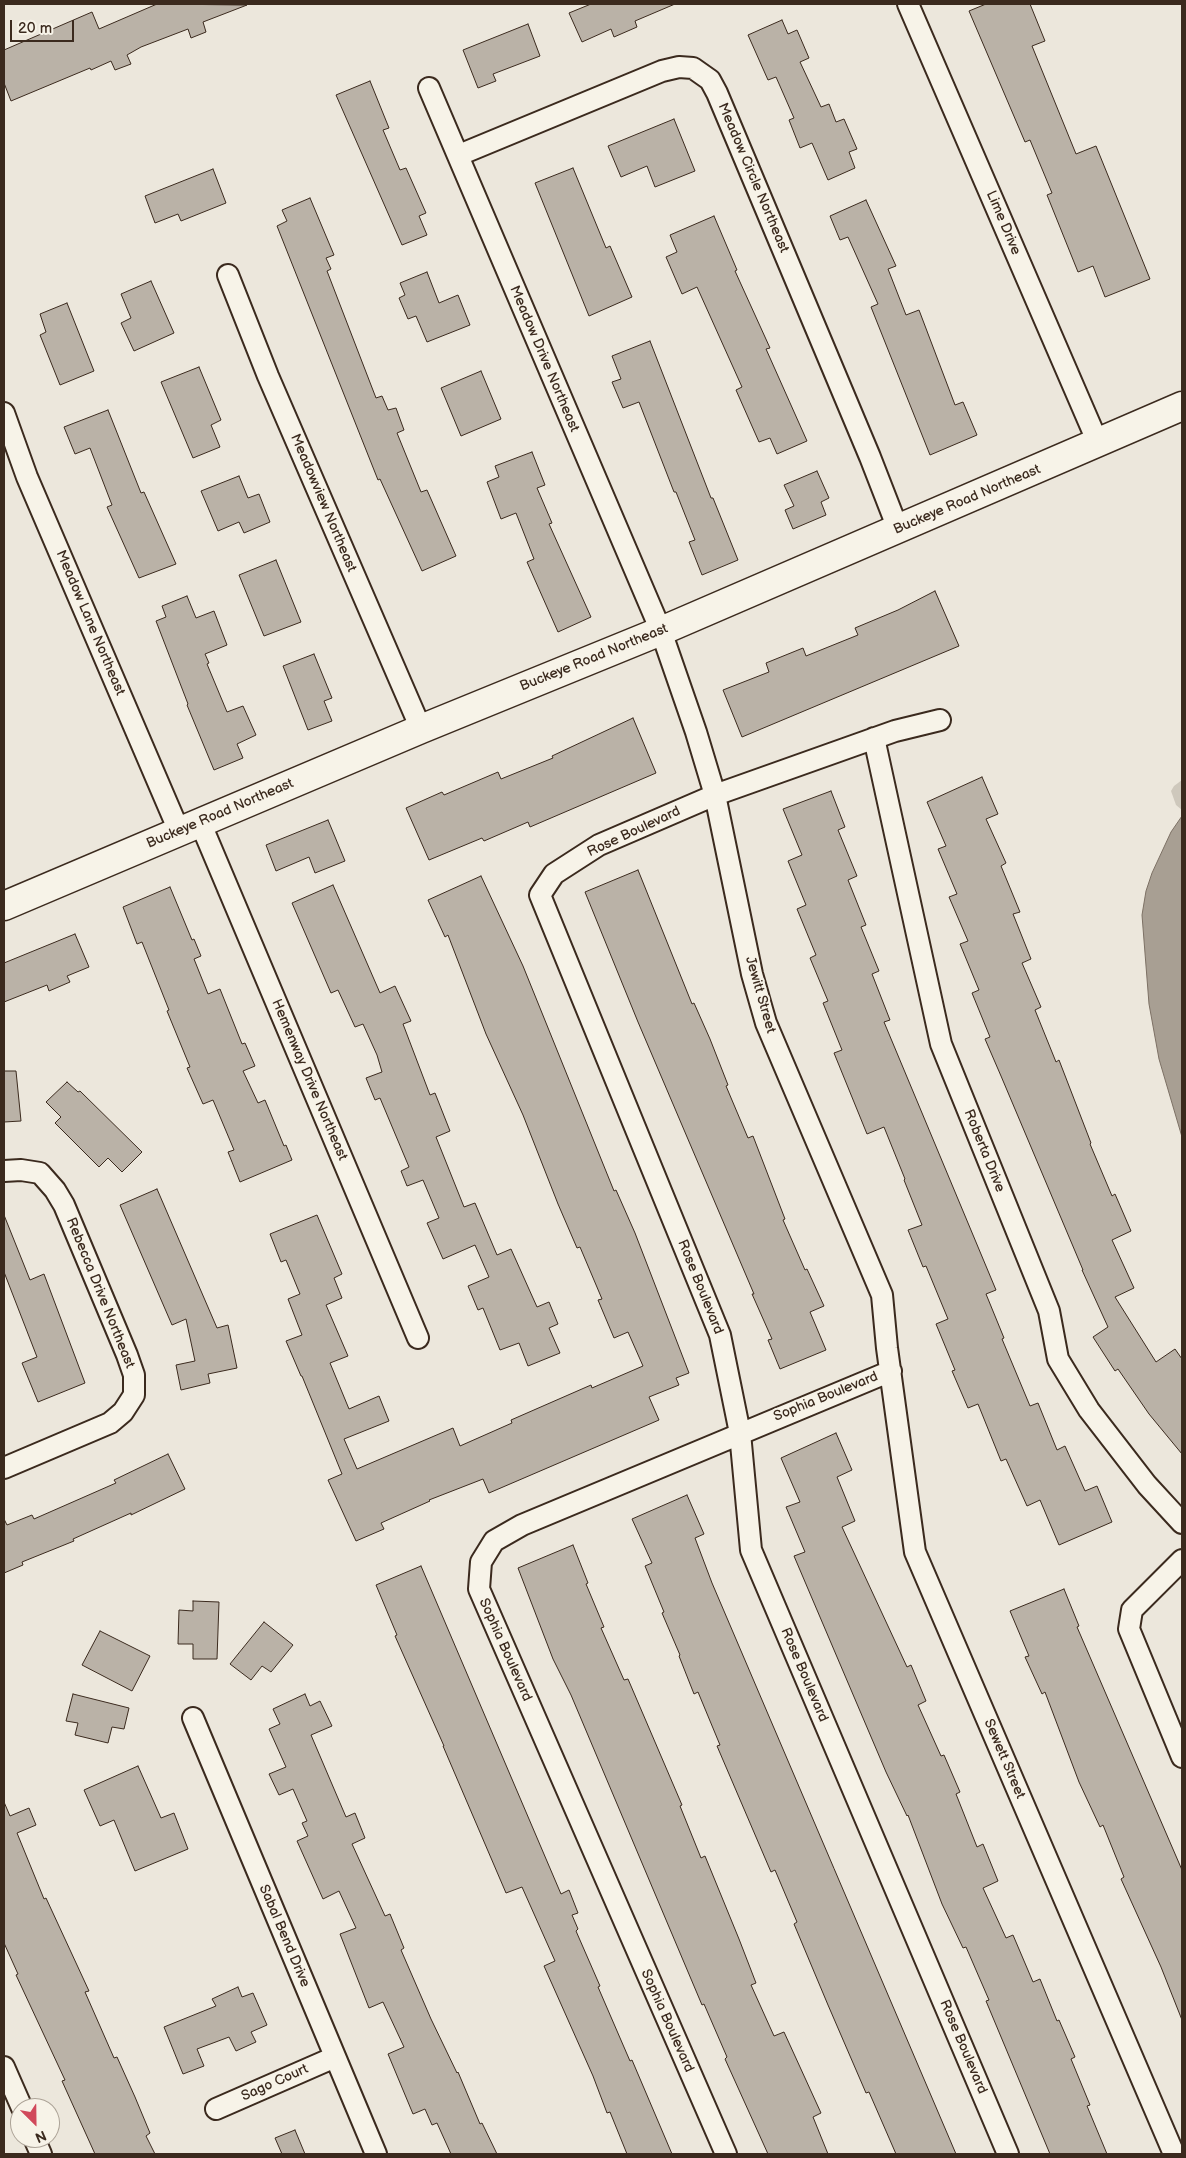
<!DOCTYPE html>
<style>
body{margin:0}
#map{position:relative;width:1186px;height:2158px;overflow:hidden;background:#ece7dc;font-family:"Balsamiq Sans",sans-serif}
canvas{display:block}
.frame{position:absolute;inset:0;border:5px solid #3b2a1e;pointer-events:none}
.north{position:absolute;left:10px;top:2098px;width:50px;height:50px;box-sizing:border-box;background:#f7f3e8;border:1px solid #aca397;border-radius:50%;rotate:157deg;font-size:14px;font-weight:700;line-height:20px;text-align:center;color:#3b2a1e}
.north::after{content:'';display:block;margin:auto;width:18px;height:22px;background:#d1495b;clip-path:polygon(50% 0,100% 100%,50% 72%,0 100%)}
.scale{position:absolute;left:10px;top:20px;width:64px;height:22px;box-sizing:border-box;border:2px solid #3b2a1e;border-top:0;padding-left:6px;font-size:15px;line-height:18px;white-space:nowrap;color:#3b2a1e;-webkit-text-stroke:4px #f7f3e8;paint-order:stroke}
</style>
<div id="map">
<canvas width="1186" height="2158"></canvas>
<div class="frame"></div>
<div class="north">N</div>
<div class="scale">20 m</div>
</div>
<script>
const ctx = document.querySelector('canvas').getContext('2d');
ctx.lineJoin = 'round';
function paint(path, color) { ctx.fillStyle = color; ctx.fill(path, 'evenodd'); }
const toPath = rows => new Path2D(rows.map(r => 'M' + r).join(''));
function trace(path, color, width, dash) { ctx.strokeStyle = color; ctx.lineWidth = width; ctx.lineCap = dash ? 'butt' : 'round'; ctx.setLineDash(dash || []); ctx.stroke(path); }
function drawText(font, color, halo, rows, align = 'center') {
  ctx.font = font + ' "Balsamiq Sans",sans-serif'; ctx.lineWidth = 4; ctx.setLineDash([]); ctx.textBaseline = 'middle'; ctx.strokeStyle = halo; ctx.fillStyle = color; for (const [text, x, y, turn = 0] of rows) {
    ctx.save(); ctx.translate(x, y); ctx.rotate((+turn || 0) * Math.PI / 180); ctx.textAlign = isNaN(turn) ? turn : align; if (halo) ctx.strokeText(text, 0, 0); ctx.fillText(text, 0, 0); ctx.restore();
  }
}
paint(toPath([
 [1182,780,1182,810,1176,805,1171,791,1174,786]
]), '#cec8bc');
const water = toPath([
 [1182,816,1182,1137,1159,1059,1149,1004,1142,915,1146,891,1152,873,1171,832,1182,816]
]);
paint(water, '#a89f93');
trace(water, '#7c7064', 1);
const building = toPath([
 [157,4,247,5,203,22,206,32,191,38,188,29,141,47,127,55,131,64,115,70,111,61,91,70,90,68,11,101,4,83,4,50,92,12,99,29,157,4],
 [591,4,675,4,635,21,637,27,614,37,611,29,582,42,569,13,591,4],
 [986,4,1030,4,1045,41,1032,46,1076,154,1096,146,1150,279,1105,297,1093,266,1078,272,1047,195,1052,193,1030,140,1025,142,969,11,986,4],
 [782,20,788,34,797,30,809,58,800,62,821,107,829,104,836,122,844,119,857,149,849,152,855,168,828,180,812,143,800,148,789,120,794,118,776,77,768,80,748,35,782,20],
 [528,24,540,56,493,74,496,81,478,88,463,50,528,24],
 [370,81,389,128,383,130,400,170,406,168,426,213,419,216,427,235,402,245,336,95,370,81],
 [674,119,695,171,655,187,647,166,621,177,608,146,674,119],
 [573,168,606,248,610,246,632,297,589,316,535,183,573,168],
 [213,169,226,203,181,221,178,214,155,223,145,196,213,169],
 [310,198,334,255,326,258,331,269,327,271,376,398,382,396,388,410,396,408,404,430,397,433,421,492,427,490,456,556,422,571,380,479,378,480,277,226,287,221,282,210,310,198],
 [866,200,896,266,888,269,906,315,919,310,955,405,963,402,977,435,930,455,871,307,878,304,848,237,840,240,830,216,866,200],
 [714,216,737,270,735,271,770,348,766,349,807,441,777,454,770,438,759,442,736,390,742,387,697,287,682,294,666,257,677,252,670,235,714,216],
 [427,272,439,303,458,295,470,325,427,342,416,316,408,319,399,298,405,295,400,283,427,272],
 [151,281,174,333,134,351,121,323,131,318,121,294,151,281],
 [67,303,94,371,60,385,40,335,46,332,40,314,67,303],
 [650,341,711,498,713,498,738,560,702,575,689,542,695,540,676,492,674,492,639,402,623,408,612,382,621,379,612,356,650,341],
 [199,367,221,420,211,425,220,447,193,458,161,382,199,367],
 [481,371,501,419,461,436,441,388,481,371],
 [108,410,141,493,144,492,176,564,139,578,107,507,112,505,90,448,75,454,64,427,108,410],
 [532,452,545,485,537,488,552,523,549,524,591,617,558,632,527,562,534,559,516,513,501,519,487,482,499,477,495,466,532,452],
 [817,471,829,498,821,502,826,515,793,529,785,510,794,506,784,485,817,471],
 [239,476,248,498,259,494,270,522,244,533,239,522,218,531,201,491,239,476],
 [276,560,301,622,264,636,239,575,276,560],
 [935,591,959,646,742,737,723,690,769,672,766,663,803,648,806,656,858,635,855,628,898,610,935,591],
 [187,596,196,618,214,611,227,645,205,654,209,663,207,664,227,712,243,706,256,735,237,744,243,758,214,770,187,705,188,704,156,621,166,617,162,606,187,596],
 [314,654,332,698,324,701,332,721,308,730,283,666,314,654],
 [633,718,656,773,530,827,528,822,484,841,482,838,429,860,406,808,442,792,444,795,498,772,501,779,553,758,552,756,633,718],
 [982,777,998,814,986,819,1006,863,1001,866,1020,912,1013,914,1031,959,1022,963,1041,1007,1035,1010,1056,1062,1059,1060,1091,1143,1090,1144,1112,1196,1115,1194,1131,1231,1112,1240,1134,1288,1115,1297,1156,1362,1175,1349,1182,1359,1182,1454,1149,1414,1118,1369,1115,1371,1093,1337,1108,1327,1082,1270,1083,1270,1001,1076,985,1039,990,1037,972,993,979,990,960,944,968,941,949,897,957,894,938,849,946,846,927,802,982,777],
 [831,791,845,827,838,830,857,876,848,880,866,925,861,927,879,971,872,974,890,1020,884,1022,996,1290,986,1294,1004,1338,1002,1339,1030,1406,1038,1403,1057,1450,1065,1446,1085,1491,1097,1486,1112,1522,1059,1545,1040,1500,1027,1506,1006,1459,1001,1461,978,1404,968,1408,952,1371,955,1370,936,1324,948,1319,926,1266,923,1267,908,1230,922,1225,904,1180,905,1179,884,1127,867,1134,834,1053,842,1050,823,1003,828,1001,810,958,816,955,797,909,806,905,788,861,802,855,783,809,831,791],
 [328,820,345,861,315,873,309,857,276,871,266,845,328,820],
 [638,870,692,1004,694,1003,710,1039,728,1085,726,1086,748,1138,753,1136,785,1219,783,1220,805,1270,807,1269,824,1306,810,1312,826,1350,780,1369,768,1340,772,1339,752,1294,754,1294,638,1022,585,892,638,870],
 [481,876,523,966,614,1191,616,1190,635,1233,689,1373,676,1378,679,1385,649,1397,659,1420,489,1493,483,1479,429,1500,430,1501,381,1523,384,1529,356,1541,328,1480,342,1474,302,1376,301,1376,286,1341,302,1335,288,1299,300,1294,286,1260,281,1262,270,1234,317,1215,342,1274,334,1278,342,1298,326,1305,348,1356,330,1363,349,1409,379,1396,389,1421,344,1439,357,1469,453,1428,460,1446,512,1423,511,1420,591,1385,592,1388,643,1366,628,1332,614,1338,598,1300,602,1299,580,1247,577,1248,558,1204,523,1115,486,1034,448,935,445,937,428,900,481,876],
 [333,885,380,993,395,986,411,1021,403,1024,430,1095,435,1093,450,1131,436,1137,464,1207,475,1203,497,1255,511,1249,537,1307,549,1302,558,1324,549,1328,560,1353,528,1366,519,1343,500,1350,483,1308,478,1310,468,1286,489,1277,475,1245,443,1259,427,1223,439,1218,423,1180,407,1186,401,1171,409,1167,380,1098,375,1100,366,1078,382,1072,377,1055,363,1024,355,1027,338,990,331,993,292,903,333,885],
 [170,887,192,940,194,939,201,956,194,959,208,994,220,989,242,1044,245,1043,255,1066,243,1071,258,1103,265,1100,284,1146,286,1145,292,1160,240,1182,228,1152,234,1150,213,1100,203,1104,187,1068,190,1067,167,1011,169,1010,142,942,137,944,123,907,170,887],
 [75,934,89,967,67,976,70,982,49,991,47,985,4,1002,4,963,75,934],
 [4,1071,16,1071,21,1121,4,1122,4,1071],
 [67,1082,78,1092,80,1091,142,1152,122,1172,108,1158,99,1167,55,1123,61,1117,46,1102,67,1082],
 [157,1189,217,1328,228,1325,237,1368,208,1374,210,1383,181,1390,176,1365,195,1361,186,1319,172,1325,120,1205,157,1189],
 [4,1215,30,1280,44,1274,85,1383,38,1402,22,1363,37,1357,4,1272,4,1215],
 [836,1433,852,1470,837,1477,855,1521,842,1527,907,1667,911,1665,926,1701,918,1705,941,1756,944,1755,960,1792,956,1794,977,1847,983,1844,998,1881,983,1888,1006,1938,1013,1935,1033,1982,1040,1979,1057,2021,1059,2020,1075,2057,1071,2059,1090,2105,1087,2106,1107,2154,1050,2154,986,2001,989,2000,966,1947,963,1948,942,1904,908,1815,907,1816,886,1772,794,1556,805,1552,786,1507,800,1502,781,1458,836,1433],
 [168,1454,185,1489,131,1515,131,1513,73,1539,74,1541,22,1562,23,1565,4,1573,4,1519,7,1525,32,1515,34,1519,116,1483,114,1480,168,1454],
 [687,1495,704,1534,695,1538,712,1583,956,2154,896,2154,869,2092,866,2093,828,2005,794,1924,797,1922,775,1870,771,1872,717,1746,720,1745,698,1692,694,1694,679,1656,680,1655,662,1613,664,1612,645,1566,652,1563,632,1519,687,1495],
 [573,1545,588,1583,586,1584,604,1627,601,1628,624,1680,628,1679,682,1805,680,1806,701,1858,705,1856,739,1939,756,1983,751,1985,774,2036,784,2032,821,2113,813,2117,828,2154,768,2154,725,2059,727,2057,704,2004,702,2005,571,1695,553,1659,518,1568,573,1545],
 [421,1566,561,1894,569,1890,578,1913,572,1915,578,1929,576,1931,600,1986,598,1987,630,2061,632,2060,672,2154,627,2154,610,2112,607,2113,593,2076,544,1966,555,1961,522,1887,506,1893,443,1746,444,1746,395,1636,397,1635,376,1585,421,1566],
 [1064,1589,1079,1626,1077,1627,1182,1870,1182,2020,1161,1967,1121,1879,1124,1877,1103,1825,1100,1827,1079,1782,1045,1692,1042,1694,1025,1657,1029,1656,1010,1611,1064,1589],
 [193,1601,219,1602,217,1659,193,1659,193,1644,178,1644,179,1610,193,1611,193,1601],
 [264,1622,293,1645,271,1672,262,1666,251,1680,230,1664,264,1622],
 [100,1631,150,1656,132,1691,82,1665,100,1631],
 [73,1694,129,1708,124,1729,112,1727,108,1743,75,1735,78,1723,66,1721,73,1694],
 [305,1694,310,1706,320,1701,332,1726,311,1735,346,1817,355,1813,365,1838,352,1844,385,1916,390,1914,404,1948,401,1950,431,2019,457,2073,458,2072,480,2124,482,2123,497,2154,451,2154,437,2123,432,2125,425,2109,413,2114,388,2054,404,2047,383,2002,369,2008,340,1934,356,1928,339,1891,323,1899,297,1841,308,1836,302,1823,307,1821,293,1789,279,1795,269,1774,286,1767,269,1729,280,1724,273,1709,305,1694],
 [138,1766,161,1818,174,1813,188,1849,135,1871,114,1820,100,1826,84,1790,138,1766],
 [4,1802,10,1816,29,1808,36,1825,17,1833,44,1899,46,1898,89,1991,85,1992,114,2058,117,2057,135,2097,150,2133,146,2136,155,2154,95,2154,62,2081,65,2080,16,1975,18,1974,4,1943,4,1802],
 [238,1987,242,1997,253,1993,267,2025,251,2032,256,2042,236,2051,229,2037,197,2049,204,2066,183,2074,164,2027,216,2006,212,1999,238,1987],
 [295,2130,305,2154,282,2154,275,2138,295,2130]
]);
paint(building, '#bab2a7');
trace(building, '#3b2a1e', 1);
const street = toPath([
 [908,4,1098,443],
 [429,88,661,631,696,732,715,795,752,974,766,1023,882,1295,887,1348,915,1552,1174,2154],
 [459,155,662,71,679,67,693,68,710,80,717,93,870,457,898,529],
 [228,275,268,376,421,729],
 [4,413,27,477,179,831],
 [940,720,895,731,715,795,599,845,554,874,540,895,720,1335,740,1433,751,1550,1008,2154],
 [874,738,941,1044,1049,1311,1058,1359,1089,1410,1147,1485,1182,1523],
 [200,822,418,1338],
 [4,1171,21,1170,40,1173,55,1190,64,1205,127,1355,134,1375,134,1395,123,1412,110,1423,4,1468],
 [1182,1560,1132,1610,1129,1629,1182,1757],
 [193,1718,376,2154],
 [4,2067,22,2108],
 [216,2109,335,2057],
 [34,2138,41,2154],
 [726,2154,479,1589,481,1562,494,1541,522,1525,891,1371]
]);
const secondary = toPath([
 [4,906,421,729,661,631,1182,406]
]);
trace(street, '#3b2a1e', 24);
trace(secondary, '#3b2a1e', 31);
trace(street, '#f7f3e8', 20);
trace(secondary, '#f7f3e8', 28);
drawText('14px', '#3b2a1e', '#f7f3e8', [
 ["Meadow Circle Northeast",753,178,67],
 ["Lime Drive",1003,223,67],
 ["Meadow Drive Northeast",544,359,67],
 ["Buckeye Road Northeast",967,500,-23],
 ["Meadowview Northeast",323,503,67],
 ["Meadow Lane Northeast",90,623,67],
 ["Buckeye Road Northeast",594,658,-22],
 ["Buckeye Road Northeast",220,814,-23],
 ["Rose Boulevard",634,832,-25],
 ["Jewitt Street",760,995,74],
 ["Hemenway Drive Northeast",309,1080,67],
 ["Roberta Drive",984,1151,68],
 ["Rose Boulevard",700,1287,68],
 ["Rebecca Drive Northeast",100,1293,68],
 ["Sophia Boulevard",826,1397,-22],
 ["Sophia Boulevard",505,1650,66],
 ["Rose Boulevard",804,1675,67],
 ["Sewett Street",1004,1759,67],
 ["Sabal Bend Drive",284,1936,67],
 ["Sophia Boulevard",667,2021,66],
 ["Rose Boulevard",963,2047,67],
 ["Sago Court",275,2083,-24]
]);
</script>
